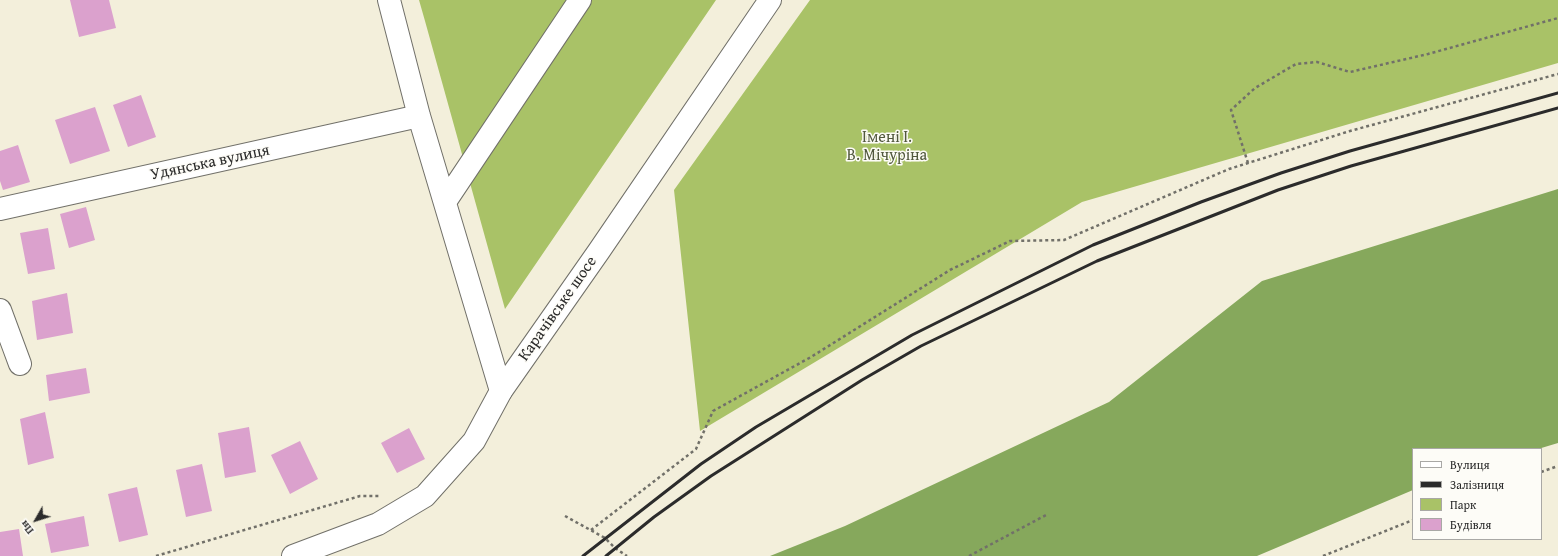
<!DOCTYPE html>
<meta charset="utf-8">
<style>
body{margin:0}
#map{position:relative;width:1558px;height:556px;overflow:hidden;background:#f3efdb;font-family:"Gentium Book Plus",serif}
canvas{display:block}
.legend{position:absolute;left:1412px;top:448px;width:130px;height:92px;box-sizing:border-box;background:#fdfcf7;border:1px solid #a9a8a5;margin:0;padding:5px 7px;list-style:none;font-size:12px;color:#2b2b2b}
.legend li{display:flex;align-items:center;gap:8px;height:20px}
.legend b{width:20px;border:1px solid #a9a8a5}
.north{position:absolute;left:16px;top:500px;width:40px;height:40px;-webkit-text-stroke:3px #fdfcf7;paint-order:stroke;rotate:231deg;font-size:11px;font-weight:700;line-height:16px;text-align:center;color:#2b2b2b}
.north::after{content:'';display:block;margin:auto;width:14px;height:18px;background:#2b2b2b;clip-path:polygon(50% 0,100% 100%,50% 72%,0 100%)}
</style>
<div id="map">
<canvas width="1558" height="556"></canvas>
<ul class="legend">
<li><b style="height:5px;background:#fff"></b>Вулиця</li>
<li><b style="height:5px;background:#2b2b2b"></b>Залізниця</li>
<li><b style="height:11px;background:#a9c267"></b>Парк</li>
<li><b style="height:11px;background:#dba1cd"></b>Будівля</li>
</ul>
<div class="north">Пн</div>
</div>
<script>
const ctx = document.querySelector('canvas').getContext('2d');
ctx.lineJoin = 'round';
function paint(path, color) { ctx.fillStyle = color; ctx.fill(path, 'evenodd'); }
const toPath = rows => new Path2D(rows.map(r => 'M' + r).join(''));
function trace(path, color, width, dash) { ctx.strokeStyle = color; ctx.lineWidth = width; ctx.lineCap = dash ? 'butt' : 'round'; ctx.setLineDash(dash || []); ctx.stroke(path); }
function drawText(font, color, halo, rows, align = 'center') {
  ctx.font = font + ' "Gentium Book Plus",serif'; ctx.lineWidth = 3; ctx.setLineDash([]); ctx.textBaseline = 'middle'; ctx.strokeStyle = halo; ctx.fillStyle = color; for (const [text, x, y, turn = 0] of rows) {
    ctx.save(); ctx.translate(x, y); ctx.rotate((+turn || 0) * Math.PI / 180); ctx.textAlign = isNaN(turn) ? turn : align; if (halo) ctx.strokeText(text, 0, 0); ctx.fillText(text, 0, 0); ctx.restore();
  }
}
paint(toPath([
 [419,0,716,0,505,309,425,21],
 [810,0,1558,0,1558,63,1082,202,700,431,674,190]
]), '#a9c267');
paint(toPath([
 [1558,189,1558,443,1538,449,1413,449,1413,490,1257,556,770,556,845,526,1109,402,1262,281]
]), '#86a85c');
paint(toPath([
 [70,0,109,0,116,28,79,37],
 [141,95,156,137,128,147,113,105],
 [95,107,110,151,70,164,55,120],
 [18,145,30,182,3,190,0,181,0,151],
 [86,207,95,240,69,248,60,214],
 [48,228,55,269,28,274,20,233],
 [67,293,73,333,37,340,32,301],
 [86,368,90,393,49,401,46,375],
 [45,412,54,458,28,465,20,419],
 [249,427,256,472,225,478,218,433],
 [409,428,425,459,397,473,381,443],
 [300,441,318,479,290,494,271,455],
 [202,464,212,511,186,517,176,470],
 [137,487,148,535,119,542,108,494],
 [84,516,89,546,51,553,45,524],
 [19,529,23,556,0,556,0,532]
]), '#dba1cd');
const minor = toPath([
 [389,0,419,116,501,391],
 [445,202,580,0],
 [0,209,419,116],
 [0,310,20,364]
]);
const secondary = toPath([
 [293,556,378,524,425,496,474,441,501,391,599,251,770,0]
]);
trace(minor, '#717069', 24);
trace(secondary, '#717069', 24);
trace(toPath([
 [1248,163,1231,110,1255,88,1296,64,1317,62,1350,72,1428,54,1558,18],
 [1541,472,1558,466],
 [565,516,605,538,615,548,627,556],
 [591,530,696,449,713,411,811,357,950,270,1010,241,1064,240,1229,169,1350,131,1558,74],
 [156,556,360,496,379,496],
 [969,556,1048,514],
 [1323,556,1413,520]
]), '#717069', 2.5, [3, 3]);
trace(minor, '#fff', 22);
trace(secondary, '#fff', 22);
trace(toPath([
 [583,556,701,464,756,427,912,335,1093,245,1201,202,1281,173,1350,151,1558,93],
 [606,556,654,517,711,476,862,380,921,346,1097,261,1278,190,1351,166,1558,108]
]), '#2b2b2b', 3);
drawText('16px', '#51583d', '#fdfcf7', [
 ["Імені І.",887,138],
 ["В. Мічуріна",887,156]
]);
drawText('16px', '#2b2b2b', '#fdfcf7', [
 ["Удянська вулиця",210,163,-12],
 ["Карачівське шосе",558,309,-55]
]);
</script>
